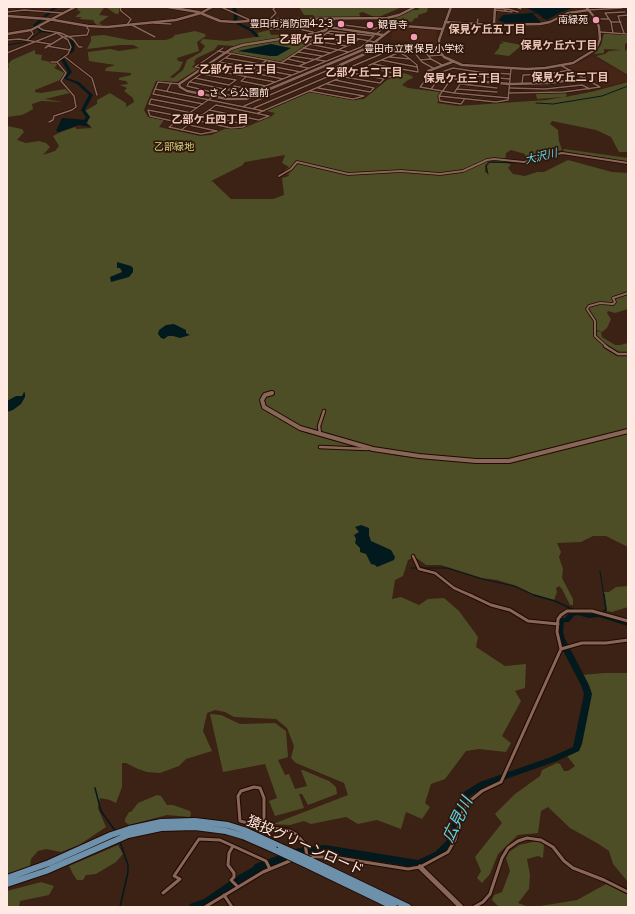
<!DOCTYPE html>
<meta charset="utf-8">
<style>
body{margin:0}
#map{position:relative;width:635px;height:914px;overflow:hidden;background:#3c2115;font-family:"Noto Sans",sans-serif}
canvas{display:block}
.frame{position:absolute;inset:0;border:8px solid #ffebe3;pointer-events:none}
</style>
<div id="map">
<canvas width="635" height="914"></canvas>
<div class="frame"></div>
</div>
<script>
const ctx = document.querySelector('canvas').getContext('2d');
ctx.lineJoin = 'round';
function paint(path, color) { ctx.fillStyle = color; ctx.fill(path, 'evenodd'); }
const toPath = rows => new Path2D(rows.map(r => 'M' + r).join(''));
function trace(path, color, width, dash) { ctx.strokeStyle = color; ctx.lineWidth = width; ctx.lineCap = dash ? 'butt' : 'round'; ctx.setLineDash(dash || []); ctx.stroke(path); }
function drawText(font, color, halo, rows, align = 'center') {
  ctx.font = font + ' "Noto Sans","Noto Sans JP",sans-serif'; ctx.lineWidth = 3.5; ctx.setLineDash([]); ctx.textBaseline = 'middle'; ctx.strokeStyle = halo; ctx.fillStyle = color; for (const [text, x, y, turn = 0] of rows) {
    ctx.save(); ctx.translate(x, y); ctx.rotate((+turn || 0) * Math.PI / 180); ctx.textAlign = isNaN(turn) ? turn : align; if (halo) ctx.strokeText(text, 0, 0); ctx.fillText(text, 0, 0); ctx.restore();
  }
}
paint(toPath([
 [402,28,437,30,436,47,409,47,409,41,391,40,392,33,396,29],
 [592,56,628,76,628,81,605,87,566,66,583,61]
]), '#472516');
paint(toPath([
 [76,7,121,7,118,14,116,14,107,8,104,8,99,15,109,16,99,23,102,25,109,26,97,26,93,20,79,19,82,17,75,17,81,12,77,10,78,9],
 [299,7,402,7,379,17,374,17,363,12,359,13,361,18,315,18,313,15,304,15],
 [420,7,428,7,427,12,418,15,418,18,415,18,412,22,405,21,385,23,383,19,397,16,411,10,418,10],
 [269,30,271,35,288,34,289,36,235,46,218,45,214,50,197,58,194,61,195,64,192,67,198,69,177,82,156,81,144,110,148,117,164,120,159,127,200,136,211,135,227,128,232,129,244,128,272,116,275,113,267,111,310,92,353,100,364,99,387,80,404,73,412,76,413,78,408,80,402,85,408,88,440,92,437,97,439,100,437,103,458,106,546,100,563,97,537,99,536,94,565,93,567,95,565,97,591,92,628,82,628,152,619,152,611,137,596,130,552,121,550,124,558,130,559,141,562,150,526,160,525,154,511,150,506,153,505,162,492,161,485,166,485,172,487,173,487,166,490,163,505,163,511,164,508,168,513,174,525,176,537,172,544,172,568,160,612,172,628,173,628,309,615,313,608,311,607,313,611,319,607,328,602,332,598,330,593,333,595,337,608,350,616,354,628,355,628,429,507,460,473,461,420,455,370,447,309,431,284,419,282,420,306,433,321,437,379,452,398,456,475,463,499,463,514,462,628,432,628,547,606,536,593,536,581,542,557,543,561,552,559,557,563,569,562,578,573,599,573,605,570,605,562,589,559,586,556,588,557,592,554,600,535,595,517,586,497,580,482,578,441,565,426,565,418,559,412,558,408,560,403,576,395,580,392,599,401,597,419,605,428,599,444,598,459,611,478,637,476,647,505,666,526,664,525,688,515,691,521,701,502,736,511,743,506,752,479,749,466,751,445,779,431,784,425,803,430,807,422,819,406,812,401,829,377,820,358,824,346,817,311,824,304,821,290,825,273,824,348,795,344,783,296,763,291,758,294,746,287,728,276,719,234,717,225,712,215,710,207,713,203,731,212,751,186,759,179,766,160,773,147,772,138,769,126,763,122,763,122,787,116,803,110,800,100,798,98,808,106,827,79,845,61,852,46,849,38,851,31,859,30,867,7,874,7,126,22,129,24,132,17,140,26,143,39,141,46,143,50,147,43,155,55,151,59,146,53,136,61,132,75,127,77,129,92,128,87,123,90,117,85,111,97,104,97,100,110,93,126,103,126,107,134,102,133,98,124,91,127,88,120,85,128,84,126,81,119,80,119,78,131,75,131,73,105,71,106,68,115,65,89,61,88,54,88,52,110,49,119,51,139,48,133,45,120,45,87,49,91,41,91,36,104,35,129,40,166,40,172,38,175,35,195,31,205,34,206,36,197,42,199,51,177,58,178,61,183,62,179,70,170,77,173,78,183,70,187,60,201,52,205,46,200,42,203,39,227,41,263,36,259,36,257,33],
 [285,155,282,163,289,167,284,171,291,173,286,174,289,175,289,176,282,178,284,195,273,199,231,199,212,181,209,182,243,165,243,164,245,162],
 [330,30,280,62,228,52,239,47,319,34],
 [604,33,628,34,628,42,625,44,625,51,626,51,628,44,628,75,596,56,605,54,609,51,622,50,604,49,604,53,594,54,601,45],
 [500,41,522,45,509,56,494,54,499,48,500,44,504,43],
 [35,50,35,54,42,55,41,60,56,63,57,65,54,68,65,73,60,80,35,90,35,92,41,93,65,89,70,93,45,99,63,102,41,101,32,104,33,109,28,112,22,115,7,117,7,69,9,67,8,64,12,60],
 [564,149,628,158,628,162,563,151],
 [598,331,601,332,602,337,615,345,620,345,628,343,628,353,618,354,610,349,598,337,596,334],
 [628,586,628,607,612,612,607,611,604,592,609,592,616,587],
 [605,673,628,673,628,882,613,864,609,851,597,843,570,828,548,807,541,811,538,833,518,835,498,854,490,874,482,883,477,878,481,871,475,857,502,823,495,814,515,794,540,776,542,770,557,763,560,764,564,771,568,771,575,766,567,756,577,750,579,745,589,696,581,675],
 [210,714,221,715,240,724,275,723,286,731,288,757,278,760,285,775,289,774,295,789,307,786,301,770,303,770,329,781,336,787,337,794,308,805,302,794,299,794,304,808,275,816,269,801,277,798,265,764,223,772],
 [157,795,161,796,167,805,173,805,190,811,191,813,190,817,167,815,129,825,125,822,125,819,129,812,131,812,138,803],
 [537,841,544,844,543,858,538,856,527,859,530,875,529,889,518,903,529,907,499,907,492,900,494,895,502,892,510,871,506,858,509,852,519,845],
 [118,845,123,854,116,862,96,874,86,875,83,880,77,880,73,874,69,866],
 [41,882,54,886,49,895,20,901,19,907,7,907,7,891],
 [606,884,628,895,628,907,534,907,577,900]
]), '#4d4e26');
paint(toPath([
 [525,7,571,7,573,8,561,12,547,20,544,19,537,13],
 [532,13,541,22,505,23,498,20,503,15],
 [271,44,291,48,277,56,270,56,238,51],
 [62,118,88,120,86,123,91,127,79,125,59,132,56,131],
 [117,262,131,266,133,268,133,272,129,277,111,282,110,277,122,272,120,268,117,268],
 [174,324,186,330,186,333,190,335,180,338,173,336,168,336,164,339,161,338,158,334,159,330,166,325],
 [24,392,25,393,25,397,21,404,13,410,7,412,7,401,16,396,22,396],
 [361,525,369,528,369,535,371,541,391,550,395,557,394,560,377,567,375,565,371,564,366,554,360,552,360,548,355,543,356,539,354,535,359,532,355,527]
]), '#021a1d');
trace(toPath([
 [532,13,537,13],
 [7,45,26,42,42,31],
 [536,103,553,104,602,96,628,86],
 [543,157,559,152,610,159],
 [488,174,486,165,489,162,522,163],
 [411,568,447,568,482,579,514,586,536,596],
 [600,571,604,596]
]), '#021a1d', 1);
trace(toPath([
 [534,595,555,601,574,610],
 [602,612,606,610,604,595],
 [95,788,101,811,116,832],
 [120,842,128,865,128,872,120,907]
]), '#021a1d', 1.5);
paint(toPath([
 [54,7,58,7,37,25,42,30,61,32,75,43,74,51,64,58,72,72,67,78,79,82,93,95,85,110,90,117,87,121,84,120,86,117,81,110,89,95,77,84,63,78,68,72,60,58,71,50,71,43,59,34,40,32,33,25,54,7],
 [232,7,236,7,238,17,237,20,238,22,252,29,258,35,258,37,256,37,250,31,236,24,233,20,234,17,232,7],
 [578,611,589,614,599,613,628,620,628,626,599,617,589,618,578,615,574,616,569,622,564,622,563,632,565,639,589,685,592,694,582,744,579,751,557,761,486,786,470,796,463,811,457,836,452,847,441,858,419,868,325,853,299,856,261,870,259,873,245,881,210,905,204,907,189,907,190,904,204,899,239,875,253,867,255,864,299,848,325,845,418,860,435,852,446,841,449,836,455,811,464,792,480,782,551,757,573,747,584,694,581,685,557,639,555,632,559,618,565,618,570,612,578,611]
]), '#021a1d');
const streetFar3 = toPath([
 [120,7,121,11,131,19,127,25],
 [221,7,270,29,299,29,313,32],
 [516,7,521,9],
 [495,8,506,9],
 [495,10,512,12],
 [505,10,508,9,518,12],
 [589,10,622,8],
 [7,12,24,10,62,13],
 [270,19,276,13,273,9,276,7],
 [596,19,608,19],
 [611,22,621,22],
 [154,23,171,24],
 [477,24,478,19],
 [132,25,155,37],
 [38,27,43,30,61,33,73,39,79,47,82,47],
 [339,29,344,25,374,29,379,27,384,28,376,34],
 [600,32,628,34],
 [327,33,375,42],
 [613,33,611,22,605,13,625,12],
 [624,33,618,16,628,15],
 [321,37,353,43],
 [7,40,19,39,50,44],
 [27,40,33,34,31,30],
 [314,41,347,46],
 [309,44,349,52],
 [47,46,70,50],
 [439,47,399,47,406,52,425,52,431,59,442,65],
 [45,48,63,37,87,35,89,30,87,28,88,26],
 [223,48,195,67,275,82],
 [303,48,331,53],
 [218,51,308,68],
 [298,52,322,56],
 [414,52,422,62,433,68],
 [7,53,57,33,68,40,71,47,68,54,57,62],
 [231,54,189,82,187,86,220,94,241,96,361,47,374,36,330,31,281,63],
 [292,56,325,61],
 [429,56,442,55],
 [65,57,92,78,97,95],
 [389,57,410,59],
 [226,58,261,64,266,61],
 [288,59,306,63],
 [381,60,417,67],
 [420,60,431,59],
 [270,61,265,65,301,72],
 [214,66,249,72,255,68,219,62],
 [299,66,352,44,359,39],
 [366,67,398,74],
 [352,73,384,79],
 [431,73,420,87,454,93,509,98],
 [436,74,453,68,479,72,510,74],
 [246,77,241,81,266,86],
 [344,77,380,83,384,79],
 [195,78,229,85,236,80,202,74],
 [283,79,254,73,259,69,291,75],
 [459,79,463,75,510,79],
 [335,80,374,88],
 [190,82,224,89],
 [179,84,158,82,153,94,203,104],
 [327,84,370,92,374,88],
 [461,84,497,88],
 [522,84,523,75,547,74,570,70],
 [534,84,534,79,577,74],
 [318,88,364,96],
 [510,88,545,89,582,85,590,89],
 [155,89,264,111],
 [431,89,441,76],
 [457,89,497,92],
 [167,91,171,83],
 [310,91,353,99,364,96],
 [454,93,463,80],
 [509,93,564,92,600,87,562,66],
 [247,94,228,90,234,86,255,90],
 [439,96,496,102,508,100,511,69],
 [439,96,440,101,461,104,464,100],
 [439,96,452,78],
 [216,105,269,116,259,120,209,110,216,105],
 [244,106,340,65,357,71,390,77,399,74],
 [197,108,151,99,149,104,248,125],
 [254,108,393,49,406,56,417,65,418,72,373,64],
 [148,110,184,117],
 [148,110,150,116,177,122],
 [258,113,400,52],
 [195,120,231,128,243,127,247,125],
 [49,122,53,120,54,116,72,110,76,107,74,96,61,81,66,73,57,62,51,62],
 [189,125,217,131],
 [169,127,224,89],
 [169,127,201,134,217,131],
 [181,130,209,110]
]);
const streetFar2 = toPath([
 [279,176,291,169,297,162,348,174,401,171,440,174,463,171,487,160,494,159,524,162,562,153,628,163],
 [607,347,595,336,595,321,587,309,589,306,600,303,613,304,615,302,613,298,628,293]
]);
const streetFar1 = toPath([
 [605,346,618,354,628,354],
 [320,434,319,426,324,411],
 [320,447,367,449],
 [413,556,419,569,435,573,454,588,472,596]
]);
const street = toPath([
 [470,595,491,605,510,610,528,621,558,624],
 [561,649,582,643,606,643,628,640],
 [254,787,260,788,264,798,264,827,240,821,238,796,241,791,254,787],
 [264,827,288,830,296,834,305,844,307,856],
 [233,846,229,853,228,865,234,873,234,877,231,880,238,887],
 [305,856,339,858,408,869,420,867,448,852,455,840,463,810,471,800,482,791,501,782,561,649,557,632,558,619,561,615,567,611,592,611,628,621],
 [163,893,180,879,174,876,199,839,220,840,266,861,270,869],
 [224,895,232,907],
 [205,907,263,872,292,860],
 [474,907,483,902,490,894,502,858,508,848,518,841,527,838,541,840,553,847,564,861,573,868,604,880,628,892]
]);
const secondaryFar2 = toPath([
 [168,7,198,12,220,21,235,22,276,19,387,18,399,15,415,7],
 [451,7,439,40,440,52,444,57,462,65,527,69,545,68,573,63,596,49,600,39,599,27,596,19,586,7],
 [7,16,48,19,88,26,107,27,176,20,201,13,212,7],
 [334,19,326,30,317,33,243,45,231,49,179,84,180,87,187,91,227,99,246,99,367,48,393,28,405,26,442,29],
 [445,22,494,25,540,24,550,22,568,13,589,10],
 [494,25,495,7],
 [328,27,383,35],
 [7,34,31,30,75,7],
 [452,62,428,71,441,76,463,80,510,84,550,83,585,78],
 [340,65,378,48,381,45,375,42]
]);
const secondaryFar1 = toPath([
 [272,393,265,395,262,400,264,407,300,428,373,449,419,456,476,461,509,461,628,431]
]);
const secondary = toPath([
 [420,867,461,907]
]);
const primary = toPath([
 [310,860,408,907],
 [307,865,394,907],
 [7,878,49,863,111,835,129,829,161,822,195,821,228,825,244,830,281,847],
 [7,884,46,871,128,835,161,828,195,827,226,831,243,836,275,850]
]);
trace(streetFar3, '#220901', 2.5);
trace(streetFar2, '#220901', 3.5);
trace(streetFar1, '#220901', 4.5);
trace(street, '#220901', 5);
trace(secondaryFar2, '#220901', 3.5);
trace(secondaryFar1, '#220901', 6);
trace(secondary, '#220901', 7);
trace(primary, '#220901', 8);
trace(streetFar3, '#886759', 1.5);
trace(streetFar2, '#886759', 2);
trace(streetFar1, '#886759', 2.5);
trace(street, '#886759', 3);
trace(secondaryFar2, '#886759', 2.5);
trace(secondaryFar1, '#886759', 4);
trace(secondary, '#886759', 5);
trace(primary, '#6e91ab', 6);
const primaryBridge = toPath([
 [281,847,310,860],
 [275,850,307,865]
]);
trace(primaryBridge, '#220901', 8, []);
trace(primaryBridge, '#6e91ab', 6);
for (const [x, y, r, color] of [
 [596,20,4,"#f09ab5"],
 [341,24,4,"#f09ab5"],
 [370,25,4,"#f09ab5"],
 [414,37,4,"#f09ab5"],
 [201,93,4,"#f09ab5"]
]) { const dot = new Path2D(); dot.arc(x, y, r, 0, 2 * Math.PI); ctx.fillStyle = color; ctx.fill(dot); trace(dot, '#31170b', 1.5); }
drawText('10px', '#ffebe3', '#31170b', [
 ["南緑苑",588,20],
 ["豊田市消防団4-2-3",333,24],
 ["観音寺",378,25,"left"],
 ["豊田市立東保見小学校",414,49,"center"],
 ["さくら公園前",209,93,"left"]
], 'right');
drawText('10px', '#d1d47d', '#31170b', [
 ["乙部緑地",174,147]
]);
drawText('bold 11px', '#eec9ba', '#31170b', [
 ["保見ケ丘五丁目",487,30],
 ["乙部ケ丘一丁目",318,40],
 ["保見ケ丘六丁目",559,46],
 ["乙部ケ丘三丁目",238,70],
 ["乙部ケ丘二丁目",364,73],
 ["保見ケ丘二丁目",570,78],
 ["保見ケ丘三丁目",462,79],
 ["乙部ケ丘四丁目",210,120]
]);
drawText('italic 11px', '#5cd6e7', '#31170b', [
 ["大沢川",541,157,-13]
]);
drawText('14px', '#ffebe3', '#31170b', [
 ["猿投グリーンロード",305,846,24]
]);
drawText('italic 16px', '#5cd6e7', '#31170b', [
 ["広見川",458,820,-64]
]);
</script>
